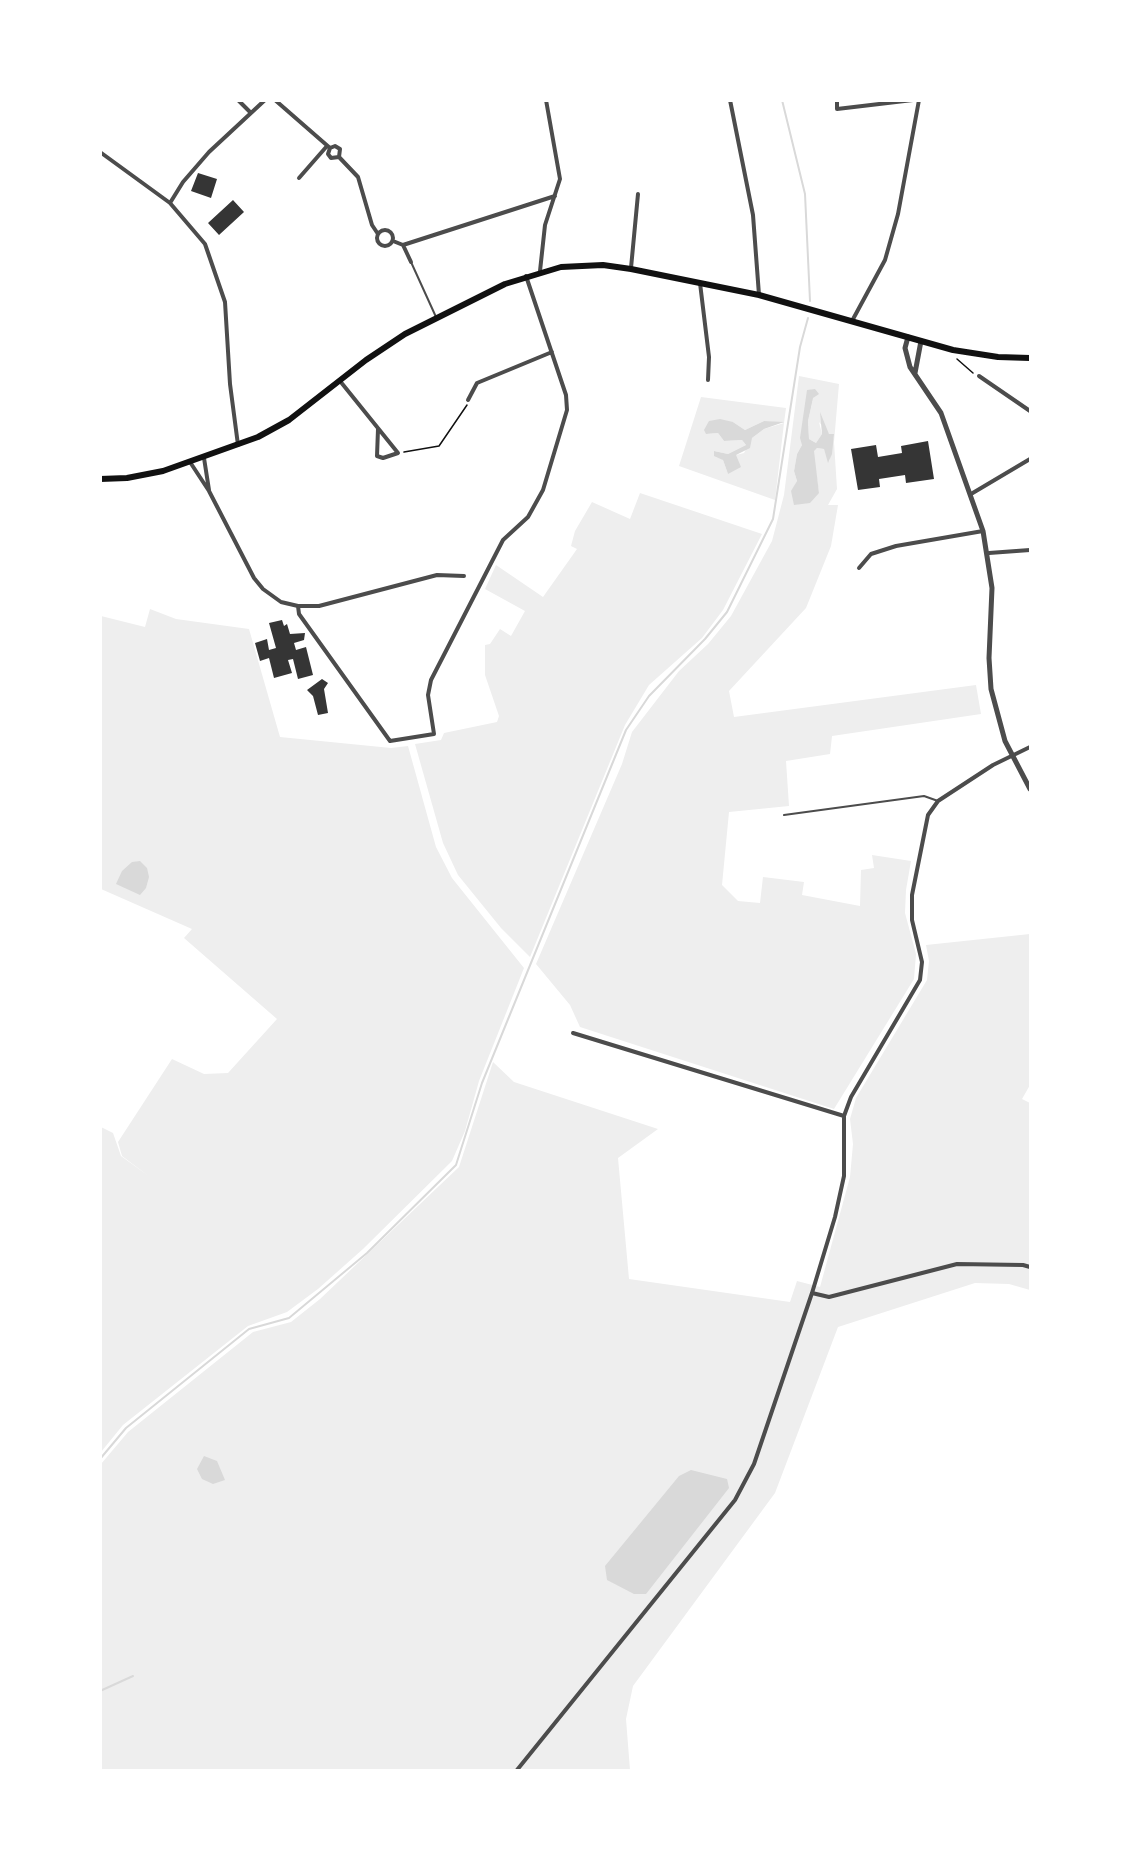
<!DOCTYPE html>
<style>
body{margin:0}
#map{position:relative;width:1131px;height:1871px;overflow:hidden;background:#fff;font-family:Quicksand,sans-serif}
canvas{display:block}
.frame{position:absolute;inset:0;border:102px solid #fff;pointer-events:none}
</style>
<div id="map">
<canvas width="1131" height="1871"></canvas>
<div class="frame"></div>
</div>
<script>
const ctx = document.querySelector('canvas').getContext('2d');
ctx.lineJoin = 'round';
function paint(path, color) { ctx.fillStyle = color; ctx.fill(path, 'evenodd'); }
const toPath = rows => new Path2D(rows.map(r => 'M' + r).join(''));
function trace(path, color, width, dash) { ctx.strokeStyle = color; ctx.lineWidth = width; ctx.lineCap = dash ? 'butt' : 'round'; ctx.setLineDash(dash || []); ctx.stroke(path); }
paint(toPath([
 [799,376,839,384,834,442,837,489,828,505,838,505,831,546,806,608,729,691,734,717,976,685,981,714,832,736,830,754,786,761,789,806,729,812,722,885,738,901,760,903,763,877,804,882,802,895,860,906,861,870,874,868,872,855,911,861,906,890,905,913,916,954,914,979,834,1109,580,1027,570,1005,536,964,622,764,632,732,679,671,708,644,731,616,772,541,784,495],
 [815,389,808,421,809,439,816,443,822,434,819,422,829,434,834,434,829,462,824,449,817,448,813,451,819,493,792,491,797,481,794,471,797,454,802,445],
 [701,397,786,408,784,423,764,421,745,430,733,422,706,434,718,433,724,441,742,440,746,445,728,454,714,451,723,460,728,474,736,455,744,453,752,438,764,429,784,423,775,500,679,466],
 [640,493,762,534,723,610,702,638,649,685,625,725,530,957,501,928,458,875,443,843,415,744,441,740,444,733,497,722,499,716,485,675,485,645,490,644,500,629,511,636,525,611,485,589,496,565,543,597,577,549,571,546,575,531,592,502,630,519],
 [150,609,176,619,249,629,280,737,391,748,408,746,436,847,452,878,524,968,479,1081,465,1131,452,1161,363,1249,318,1289,287,1312,248,1326,123,1425,101,1452,101,1127,113,1133,121,1156,150,1177,122,1156,118,1142,172,1059,204,1074,228,1073,277,1019,184,938,192,929,101,889,101,616,145,627],
 [1030,934,1030,1085,1022,1099,1030,1103,1030,1290,1009,1284,975,1283,838,1327,775,1493,633,1686,626,1719,630,1770,101,1770,101,1464,128,1432,253,1332,291,1322,320,1299,459,1167,493,1062,514,1082,658,1129,618,1158,629,1279,790,1302,797,1281,820,1287,850,1177,853,1144,850,1119,856,1098,927,980,929,961,926,945]
]), '#eee');
paint(toPath([
 [815,389,819,394,813,398,808,421,809,439,816,443,822,434,820,412,829,434,834,434,832,454,828,463,824,449,817,448,814,451,819,493,810,503,794,505,791,491,797,481,794,471,797,454,802,445,800,438,807,390],
 [720,419,733,422,745,430,764,421,784,422,764,429,752,438,750,448,736,455,741,467,728,474,723,460,714,456,714,451,728,454,746,445,742,440,724,441,718,433,706,434,704,430,709,421],
 [140,861,147,868,149,877,146,888,140,895,116,884,122,871,132,862],
 [204,1456,217,1461,225,1480,213,1484,202,1479,197,1469],
 [691,1470,727,1479,729,1488,646,1594,634,1594,607,1580,605,1566,679,1476]
]), '#d9d9d9');
trace(toPath([
 [782,100,805,194,810,301],
 [100,1459,126,1428,249,1329,289,1318,367,1253,456,1165,482,1083,626,730,649,696,705,639,727,612,773,519,800,347,808,318],
 [100,1691,133,1676]
]), '#d9d9d9', 2);
paint(toPath([
 [198,173,217,179,211,198,191,191],
 [233,200,244,212,219,235,208,223],
 [928,441,934,479,906,483,905,475,879,479,880,487,858,490,851,449,876,445,878,457,902,453,901,446],
 [282,620,284,626,287,624,290,634,305,633,304,640,294,643,296,650,306,647,313,675,298,679,293,659,288,660,292,673,274,678,269,658,260,661,255,643,267,639,269,650,276,648,269,623],
 [322,679,328,683,324,689,328,713,318,715,313,696,307,690]
]), '#353535');
trace(toPath([
 [957,359,973,373],
 [404,452,439,446,467,405]
]), '#111', 1.5);
trace(toPath([
 [411,262,436,317],
 [784,815,924,796,938,801]
]), '#4c4c4c', 2);
trace(toPath([
 [238,100,250,112],
 [275,100,330,148],
 [730,100,753,215,759,295],
 [837,100,837,109,913,100],
 [100,152,170,203,205,244,225,302,230,384,238,445],
 [339,157,331,158,328,154,330,148,335,146,340,149,339,157,358,177,372,225,378,234],
 [299,178,327,146],
 [170,203,183,182,209,152,265,100],
 '377 238a8 8 0 1 1 16 0a8 8 0 1 1-16 0Z',
 [393,241,403,245,411,262],
 [403,245,555,196],
 [631,268,638,194],
 [540,271,545,225,560,179,546,100],
 [700,283,709,357,708,380],
 [852,321,885,260,898,214,919,100],
 [979,376,1030,411],
 [340,381,398,453,383,458,377,456,378,429],
 [468,400,477,383,552,352],
 [204,458,209,490],
 [190,462,209,491,254,578,263,589,281,602,298,606,319,606,437,575,464,576],
 [971,494,1030,459],
 [989,553,1030,550],
 [859,568,871,554,896,546,983,531],
 [298,606,299,614,390,741,434,734,428,695,431,680,503,540,528,517,543,490,567,410,566,395,526,276],
 [573,1033,844,1116],
 [812,1293,829,1297,957,1264,1023,1265,1030,1267],
 [517,1770,735,1500,754,1464,812,1293,835,1217,844,1176,844,1116,851,1097,920,980,922,962,912,920,912,895,928,815,938,801,993,765,1030,747]
]), '#4c4c4c', 4);
trace(toPath([
 [908,337,905,348,910,367,941,413,983,531,992,588,989,658,991,689,1005,741,1030,789],
 [915,373,921,341]
]), '#4c4c4c', 5);
trace(toPath([
 [100,479,127,478,163,471,258,437,289,420,366,360,405,334,505,284,561,267,603,265,631,269,759,295,953,350,998,357,1030,358]
]), '#111', 6);
</script>
